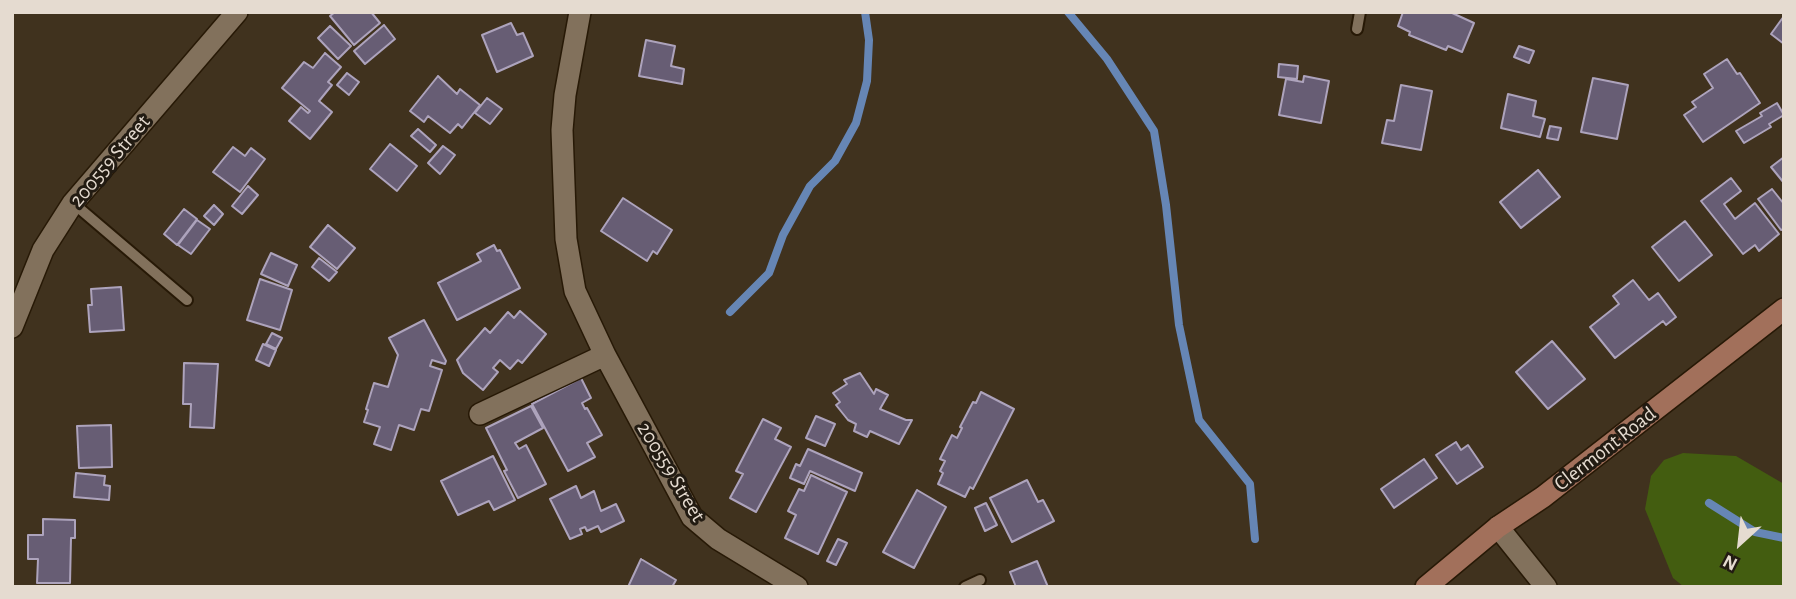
<!DOCTYPE html>
<style>
body{margin:0}
#map{position:relative;width:1796px;height:599px;overflow:hidden;background:#40321e;font-family:"Alegreya Sans",sans-serif}
canvas{display:block}
.frame{position:absolute;inset:0;border:14px solid #e5dbd0;pointer-events:none}
.north{position:absolute;left:1705px;top:508px;width:70px;height:70px;-webkit-text-stroke:5px #221b12;paint-order:stroke;rotate:207deg;font-size:19px;font-weight:700;line-height:28px;text-align:center;color:#e5dbd0}
.north::after{content:'';display:block;margin:auto;width:24px;height:32px;background:#e5dbd0;clip-path:polygon(50% 0,100% 100%,50% 72%,0 100%)}
</style>
<div id="map">
<canvas width="1796" height="599"></canvas>
<div class="frame"></div>
<div class="north">N</div>
</div>
<script>
const ctx = document.querySelector('canvas').getContext('2d');
ctx.lineJoin = 'round';
function paint(path, color) { ctx.fillStyle = color; ctx.fill(path, 'evenodd'); }
const toPath = rows => new Path2D(rows.map(r => 'M' + r).join(''));
function trace(path, color, width, dash) { ctx.strokeStyle = color; ctx.lineWidth = width; ctx.lineCap = dash ? 'butt' : 'round'; ctx.setLineDash(dash || []); ctx.stroke(path); }
function drawText(font, color, halo, rows, align = 'center') {
  ctx.font = font + ' "Alegreya Sans",sans-serif'; ctx.lineWidth = 6; ctx.setLineDash([]); ctx.textBaseline = 'middle'; ctx.strokeStyle = halo; ctx.fillStyle = color; for (const [text, x, y, turn = 0] of rows) {
    ctx.save(); ctx.translate(x, y); ctx.rotate((+turn || 0) * Math.PI / 180); ctx.textAlign = isNaN(turn) ? turn : align; if (halo) ctx.strokeText(text, 0, 0); ctx.fillText(text, 0, 0); ctx.restore();
  }
}
paint(toPath([
 [1683,453,1736,456,1784,484,1784,587,1684,587,1673,578,1645,509,1651,476,1664,460]
]), '#435d10');
trace(toPath([
 [1068,12,1107,59,1154,131,1166,205,1179,325,1199,420,1250,484,1255,539],
 [730,312,769,273,783,235,810,186,835,161,856,123,867,81,869,40,865,12],
 [1709,503,1755,532,1784,538]
]), '#6686b5', 8);
const building = toPath([
 [335,12,371,12,380,23,354,45,330,16,335,12],
 [1403,12,1450,12,1474,23,1462,52,1448,46,1446,50,1409,35,1410,32,1398,26,1403,12],
 [1784,16,1784,44,1771,34,1784,16],
 [511,23,517,35,523,33,533,56,497,72,482,35,511,23],
 [384,25,395,39,365,64,354,51,384,25],
 [330,26,351,46,338,59,318,38,330,26],
 [646,40,675,46,671,66,684,69,682,84,639,76,646,40],
 [1519,46,1534,51,1529,63,1514,57,1519,46],
 [325,53,341,67,328,82,332,85,319,101,332,112,310,139,289,121,301,107,308,113,310,111,282,88,304,62,313,68,325,53],
 [1727,59,1737,74,1740,73,1760,103,1703,142,1684,115,1696,107,1692,102,1713,88,1704,74,1727,59],
 [1279,64,1298,66,1297,79,1278,77,1279,64],
 [347,73,359,82,349,95,337,85,347,73],
 [438,76,457,94,460,89,480,105,462,128,458,124,450,133,428,116,424,122,410,111,438,76],
 [1304,76,1329,81,1321,123,1279,115,1286,79,1303,82,1304,76],
 [1593,78,1628,85,1617,139,1581,132,1593,78],
 [1401,85,1432,91,1421,150,1382,143,1387,120,1394,121,1401,85],
 [1508,94,1536,101,1533,116,1545,119,1540,137,1501,128,1508,94],
 [487,98,502,109,490,124,475,113,487,98],
 [1777,103,1784,115,1769,124,1771,127,1744,143,1736,131,1762,116,1760,113,1777,103],
 [1550,126,1561,128,1558,140,1547,138,1550,126],
 [418,129,436,145,430,152,411,136,418,129],
 [390,144,417,166,397,191,370,169,390,144],
 [443,146,455,155,440,174,428,163,443,146],
 [233,147,245,156,251,148,265,159,240,192,213,172,233,147],
 [1784,157,1784,183,1771,167,1784,157],
 [1538,170,1560,197,1521,228,1500,202,1538,170],
 [1731,178,1741,191,1724,204,1735,219,1755,203,1779,234,1759,251,1755,245,1743,254,1701,201,1731,178],
 [248,186,258,195,242,214,232,206,248,186],
 [1772,189,1784,204,1784,229,1781,230,1758,199,1772,189],
 [623,198,672,230,657,254,653,251,647,261,601,231,623,198],
 [214,205,223,214,214,225,204,216,214,205],
 [184,209,197,219,177,245,164,234,184,209],
 [197,220,210,229,191,254,178,245,197,220],
 [1685,221,1712,255,1679,281,1652,247,1685,221],
 [328,225,355,248,337,269,310,247,328,225],
 [494,245,497,251,500,250,520,288,457,320,438,283,481,261,477,254,494,245],
 [271,253,297,265,288,286,261,274,271,253],
 [319,258,337,272,329,281,312,267,319,258],
 [260,279,292,290,280,330,247,320,260,279],
 [1633,280,1649,300,1658,293,1676,317,1666,325,1663,321,1615,358,1590,327,1619,304,1613,296,1633,280],
 [121,287,124,330,90,332,88,305,92,305,91,289,121,287],
 [520,311,546,334,522,363,518,360,510,369,500,360,493,368,498,372,483,390,463,373,457,360,485,328,490,333,508,312,514,318,520,311],
 [424,320,446,361,445,364,432,360,430,366,442,370,429,411,421,409,414,430,399,425,391,450,374,444,380,427,364,422,368,410,366,409,374,383,388,387,398,355,389,338,424,320],
 [272,333,282,338,276,349,266,344,272,333],
 [1552,341,1585,379,1548,409,1516,372,1552,341],
 [263,344,276,350,269,366,256,360,263,344],
 [184,363,218,364,214,428,190,427,191,404,183,404,184,363],
 [860,373,874,394,876,389,888,395,880,409,906,420,912,420,899,444,870,431,867,437,854,431,856,424,848,420,836,405,840,402,833,393,847,384,844,380,860,373],
 [581,378,591,398,582,403,585,409,587,408,602,435,587,443,595,457,568,471,532,404,581,378],
 [981,392,1014,409,973,489,970,487,965,497,938,484,943,473,940,471,945,461,940,459,952,435,957,438,962,428,960,427,973,402,976,403,981,392],
 [531,406,543,428,515,443,519,449,526,445,546,484,518,498,504,471,507,470,486,428,531,406],
 [816,416,835,424,825,446,806,438,816,416],
 [763,419,781,428,775,439,791,447,756,512,730,498,743,474,736,471,763,419],
 [111,425,112,467,79,468,77,426,111,425],
 [1456,442,1461,450,1468,445,1483,467,1457,484,1436,455,1456,442],
 [808,449,862,473,855,491,810,471,804,484,790,478,796,464,800,466,808,449],
 [493,456,515,500,494,510,489,501,458,515,441,481,493,456],
 [1424,459,1437,478,1394,508,1381,489,1424,459],
 [76,473,105,476,104,485,110,486,109,500,74,497,76,473],
 [811,475,847,492,818,554,785,538,796,515,788,511,799,489,804,491,811,475],
 [1027,480,1038,502,1043,500,1054,521,1012,542,990,498,1027,480],
 [576,486,581,498,594,491,601,511,616,504,624,521,601,532,598,526,587,531,585,527,580,529,582,534,570,539,550,499,576,486],
 [917,490,946,507,914,568,883,552,917,490],
 [986,503,997,525,985,531,975,508,986,503],
 [43,519,75,520,75,538,71,538,70,583,37,583,38,559,28,559,28,535,43,535,43,519],
 [838,539,847,543,836,565,827,561,838,539],
 [641,559,676,580,672,587,628,587,641,559],
 [1037,561,1048,587,1016,587,1010,572,1037,561]
]);
paint(building, '#675d74');
trace(building, '#ada3bc', 2);
const lane = toPath([
 [1357,29,1360,12],
 [73,203,187,300],
 [965,587,980,580]
]);
const street = toPath([
 [580,12,565,95,562,130,566,239,575,291,605,355,692,517,718,539,797,587],
 [12,327,43,250,73,203,237,12],
 [480,414,605,355],
 [1498,527,1546,587]
]);
const secondary = toPath([
 [1426,587,1498,527,1543,497,1784,309]
]);
trace(lane, '#271906', 14);
trace(street, '#271906', 24);
trace(secondary, '#271906', 24);
trace(lane, '#82715c', 10);
trace(street, '#82715c', 21);
trace(secondary, '#a2705b', 21);
drawText('21px', '#e5dbd0', '#221b12', [
 ["200559 Street",110,161,-50],
 ["Clermont Road",1605,449,-38],
 ["200559 Street",671,472,59]
]);
</script>
